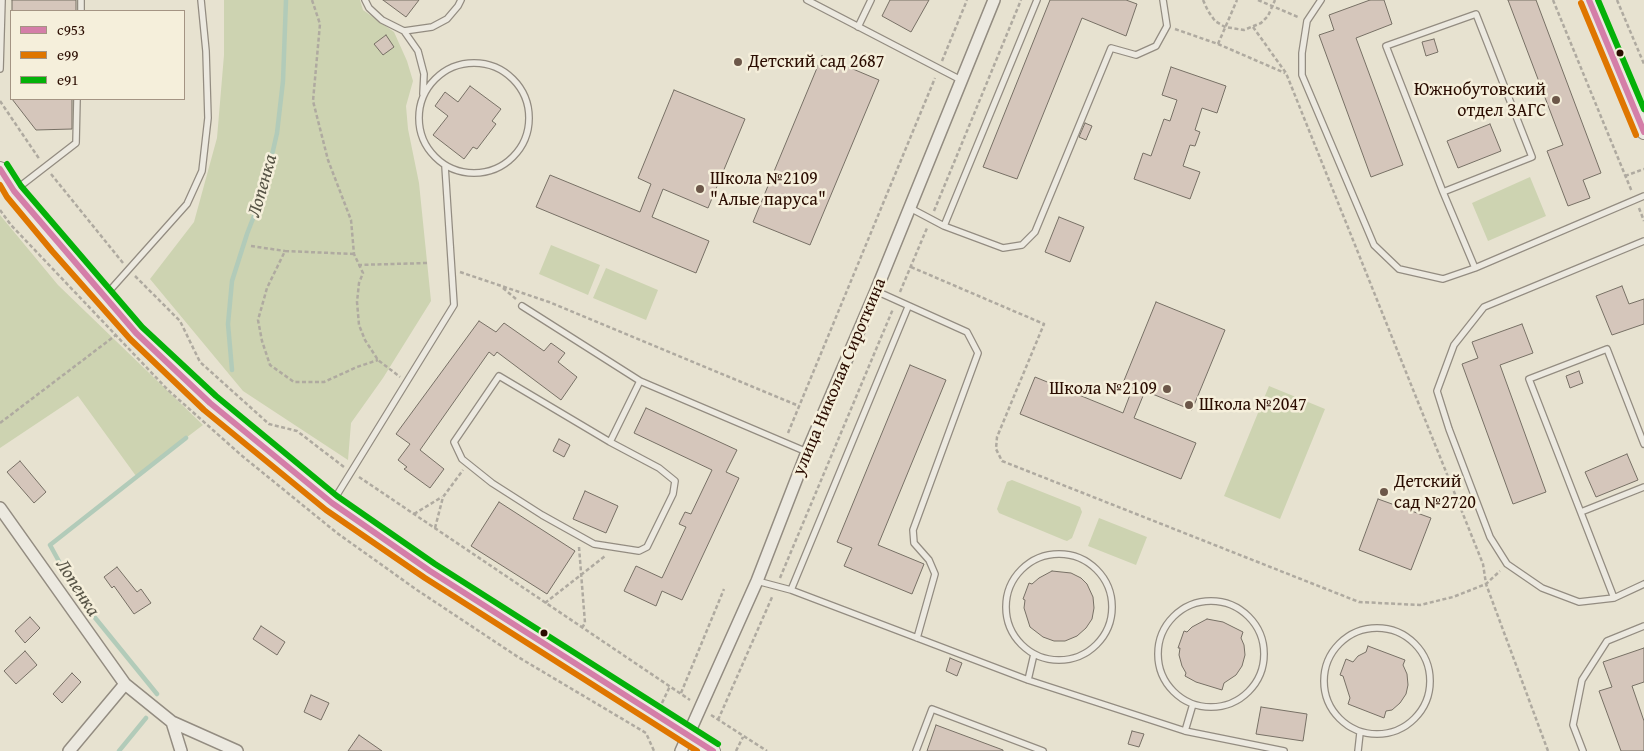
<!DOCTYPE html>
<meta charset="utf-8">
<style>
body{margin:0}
#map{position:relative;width:1644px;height:751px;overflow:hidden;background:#e7e2d0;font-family:"Gentium Book Plus",serif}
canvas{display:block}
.legend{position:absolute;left:10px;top:10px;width:175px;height:90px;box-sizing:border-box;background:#f5efdb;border:1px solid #a49483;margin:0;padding:6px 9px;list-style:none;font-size:15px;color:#2a0c00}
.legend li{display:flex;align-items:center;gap:10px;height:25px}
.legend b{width:25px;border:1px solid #a49483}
</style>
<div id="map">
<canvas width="1644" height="751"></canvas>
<ul class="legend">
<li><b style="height:6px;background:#d47ea8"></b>с953</li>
<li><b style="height:6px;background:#df7600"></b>е99</li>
<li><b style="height:6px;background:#04b109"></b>е91</li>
</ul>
</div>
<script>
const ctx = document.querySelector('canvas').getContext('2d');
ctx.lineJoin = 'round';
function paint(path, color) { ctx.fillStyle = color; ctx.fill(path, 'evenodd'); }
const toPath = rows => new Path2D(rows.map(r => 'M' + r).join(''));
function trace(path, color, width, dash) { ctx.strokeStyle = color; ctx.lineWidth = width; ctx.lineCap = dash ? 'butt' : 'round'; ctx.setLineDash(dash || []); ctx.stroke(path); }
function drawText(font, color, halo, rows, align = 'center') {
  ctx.font = font + ' "Gentium Book Plus",serif'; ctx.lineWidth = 5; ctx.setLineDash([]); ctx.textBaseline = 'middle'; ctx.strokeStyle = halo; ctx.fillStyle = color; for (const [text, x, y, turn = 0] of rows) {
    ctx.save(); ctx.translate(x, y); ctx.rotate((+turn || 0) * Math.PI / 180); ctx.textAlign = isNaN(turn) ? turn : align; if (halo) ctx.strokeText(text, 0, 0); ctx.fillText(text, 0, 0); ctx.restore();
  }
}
paint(toPath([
 [224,0,360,0,363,10,394,32,407,61,413,81,406,106,408,129,419,183,431,301,383,378,351,423,348,460,243,391,150,279,194,222,217,138,224,55],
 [1530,177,1546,216,1488,241,1472,203],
 [0,215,58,285,203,425,136,476,78,396,0,448],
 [551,245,600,265,588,295,539,274],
 [606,268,658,290,646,320,593,298],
 [1269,386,1325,409,1280,519,1224,496],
 [1012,480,1080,507,1082,512,1072,538,1067,541,1064,540,999,513,997,509,1007,482],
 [1099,518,1147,537,1136,565,1088,546]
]), '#cdd3b1');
trace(toPath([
 [232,370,228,324,232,281,247,234,264,190,277,133,283,81,286,0],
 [157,694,79,598,50,545,186,438],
 [119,751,146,718]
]), '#b2cbb9', 4.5);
const building = toPath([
 [12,0,76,0,76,11,12,11,12,0],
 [383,0,419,0,406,17,383,0],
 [890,0,929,0,911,32,882,16,890,0],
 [1050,0,1126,0,1137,4,1126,36,1082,18,1017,179,983,167,1050,0],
 [1370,0,1384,0,1392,24,1356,38,1403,165,1371,177,1319,35,1334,30,1329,15,1370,0],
 [1508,0,1536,0,1601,173,1583,180,1590,198,1568,206,1547,151,1563,145,1508,0],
 [386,35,394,47,383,55,374,44,386,35],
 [1434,39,1438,52,1426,56,1422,42,1434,39],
 [822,56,879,80,810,245,753,222,822,56],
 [1171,67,1226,86,1217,113,1202,108,1195,130,1200,132,1195,146,1190,145,1183,166,1200,172,1190,199,1134,179,1143,153,1151,156,1164,119,1170,121,1177,100,1162,95,1171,67],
 [470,86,501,109,492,121,496,124,477,149,473,147,464,159,433,135,448,116,435,106,445,92,458,102,470,86],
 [674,90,745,119,708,208,663,189,652,217,709,241,696,273,536,207,550,175,640,212,651,184,638,178,674,90],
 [12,99,72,99,72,129,36,130,12,99],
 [1085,123,1092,126,1086,140,1079,137,1085,123],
 [1490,124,1501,151,1458,168,1447,141,1490,124],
 [1059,217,1084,227,1070,262,1045,252,1059,217],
 [1622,286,1629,304,1644,299,1644,324,1612,335,1596,296,1622,286],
 [1156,302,1225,330,1192,410,1145,391,1134,418,1196,443,1181,479,1020,414,1035,377,1123,413,1133,387,1123,383,1156,302],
 [479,321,496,332,504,323,544,351,551,343,565,353,558,362,577,377,561,400,497,352,494,356,489,352,420,450,444,469,430,488,404,469,407,467,398,460,410,444,396,434,479,321],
 [1522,324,1533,353,1500,365,1546,492,1513,504,1462,364,1478,358,1472,342,1522,324],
 [910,365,946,380,878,545,924,564,912,594,844,566,852,548,837,542,910,365],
 [1579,371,1583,383,1570,388,1566,376,1579,371],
 [646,408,737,450,726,472,739,478,682,600,662,591,656,606,624,591,636,566,662,578,686,527,679,524,685,512,691,514,712,470,634,433,646,408],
 [559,439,570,445,564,457,553,451,559,439],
 [1627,454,1638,480,1596,497,1585,472,1627,454],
 [20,461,46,492,34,503,7,472,20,461],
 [585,491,618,506,606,533,573,519,585,491],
 [1378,499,1431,518,1411,570,1359,550,1378,499],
 [499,502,575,551,547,594,471,546,499,502],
 [117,567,137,592,141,589,151,603,134,614,114,586,112,588,104,577,117,567],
 [1052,571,1071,573,1081,578,1087,584,1093,597,1094,608,1092,619,1086,628,1077,636,1065,641,1054,641,1043,637,1030,627,1024,608,1025,600,1023,599,1029,583,1032,584,1039,578,1052,571],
 [30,617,40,628,25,643,15,631,30,617],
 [1207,619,1223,622,1243,632,1241,638,1244,645,1245,655,1242,666,1236,675,1224,683,1222,690,1196,682,1185,676,1186,673,1182,666,1179,655,1180,648,1178,648,1184,631,1187,632,1192,627,1207,619],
 [261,626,285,642,277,655,253,639,261,626],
 [1368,646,1405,660,1403,665,1407,674,1408,685,1406,694,1400,703,1392,710,1386,711,1384,718,1348,704,1350,698,1343,676,1340,675,1346,659,1353,662,1358,656,1366,652,1368,646],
 [1644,648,1644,682,1632,686,1644,721,1644,751,1621,751,1599,691,1612,687,1603,662,1644,648],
 [25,651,37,665,16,684,4,671,25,651],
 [950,658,962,663,957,676,946,671,950,658],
 [72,673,81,682,62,703,53,694,72,673],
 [311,695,329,703,321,720,304,712,311,695],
 [1261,707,1307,714,1303,741,1256,734,1261,707],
 [936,725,1003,750,1003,751,927,751,936,725],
 [1132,731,1144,734,1139,747,1128,744,1132,731],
 [359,735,382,751,348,751,359,735]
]);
paint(building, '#d5c6bb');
trace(building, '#777065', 1);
const service = toPath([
 [365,0,369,8,382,20,404,31,432,27,447,19,458,6,461,0],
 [807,0,961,80],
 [1321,0,1307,21,1302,53,1302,75,1374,245,1399,269,1443,279,1475,268,1644,196],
 [81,11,81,0],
 [858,27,871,0],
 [404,31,418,51,424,74,423,94],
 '419 118a55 55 0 1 1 110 0a55 55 0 1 1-110 0Z',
 [0,69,2,0],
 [14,191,76,143,77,99],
 [1443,192,1532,157,1476,14,1386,46,1443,192,1475,268],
 [910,208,944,226,1003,248,1022,245,1035,232,1111,48,1136,55,1156,46,1167,26,1163,0],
 [944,226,1037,0],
 [1644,241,1484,307,1454,345,1437,391,1449,429,1490,537,1507,564,1542,588,1579,602,1614,598,1644,584],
 [876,291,967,332,978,353,913,530,914,543,929,560,935,574,917,638],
 [104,297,187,204,202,171,208,118,206,51,201,0],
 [522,306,640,381],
 [610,442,499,376,454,442,462,459,492,483,542,515,594,544,639,551,647,547,673,494,675,481,659,468,610,442,640,381,807,452],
 [332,503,454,305,445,166],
 [1581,512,1644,487],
 '1006 607a53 53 0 1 1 106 0a53 53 0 1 1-106 0Z',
 [757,581,791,590,1028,680,1185,731,1284,751],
 [791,590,908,307],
 [1614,598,1529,379,1607,349,1644,444],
 '1158 654a53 53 0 1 1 106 0a53 53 0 1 1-106 0Z',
 '1324 681a53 53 0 1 1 106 0a53 53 0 1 1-106 0Z',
 [1028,680,1034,654],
 [1185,731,1193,704],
 [916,751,932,709,1043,751],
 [1358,751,1360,733],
 [1583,751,1573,725,1582,680,1607,641,1644,626]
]);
const minor = toPath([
 [0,508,125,684,172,722,237,751],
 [172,722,181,751],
 [69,751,125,684],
 [681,751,757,581,807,452,876,291,994,0]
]);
const tertiary = toPath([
 [1589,0,1644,132],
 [0,169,14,191,59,245,136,333,210,403,332,503,430,571,713,751]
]);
trace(service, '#938c81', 8);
trace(minor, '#938c81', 14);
trace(tertiary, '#938c81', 16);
trace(toPath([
 [312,0,320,24,313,101,328,160,351,220,354,254,363,273,359,283,357,302,359,325,365,340,378,360,400,377],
 [1203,0,1208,11,1215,21,1225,27,1244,30,1261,23,1268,16,1275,0],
 [1258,0,1298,17],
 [1553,0,1632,192],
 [1617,0,1644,64],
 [1253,27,1286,73,1483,564,1486,584,1548,751],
 [1175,29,1218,44,1237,0],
 [1218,44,1285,73],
 [942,61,967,0],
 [0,101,40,160],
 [51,174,123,263],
 [1625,176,1644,169],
 [1639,208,1644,221],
 [0,210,11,225,168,390,241,455,337,533,417,590,518,657,646,733,654,751],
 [934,211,1021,0],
 [251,246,285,251],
 [354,254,285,251,267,288,258,320,262,341,270,365,294,382,324,382,357,367,378,360],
 [358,265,427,263],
 [911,267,1044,324,997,437,996,449,1002,461,1359,602,1420,605,1453,597,1486,584,1500,571],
 [460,272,549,302,799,406],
 [135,276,180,321,200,362,269,424,297,431,344,467],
 [503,288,516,299],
 [900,292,927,228],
 [0,423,116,335],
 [788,433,935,78],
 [359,477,690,700],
 [414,514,442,497],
 [435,528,443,497,463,470],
 [579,547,585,623,582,628],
 [780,578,893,309],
 [545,603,605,556],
 [681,693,724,589],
 [662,703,670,686],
 [711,715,767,751],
 [718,720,773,595],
 [736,751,743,737]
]), '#afaaa0', 2.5, [4, 2.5]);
trace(service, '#ece9e0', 5.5);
trace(minor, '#ece9e0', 11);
trace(tertiary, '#ece9e0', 14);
trace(toPath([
 [1589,0,1644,132],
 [0,169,14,191,136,333,210,403,332,503,430,571,713,751]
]), '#d47ea8', 6);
trace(toPath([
 [1581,3,1636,135],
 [0,185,7,197,52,251,130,339,204,410,326,510,425,578,697,751]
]), '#df7600', 6);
trace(toPath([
 [1598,0,1644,109],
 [7,164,21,186,142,327,216,396,337,496,435,564,718,744]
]), '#04b109', 6);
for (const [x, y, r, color] of [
 [1620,53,4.5,"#2a0c00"],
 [738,62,5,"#6c5749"],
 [1556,100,5,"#6c5749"],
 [700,189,5,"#6c5749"],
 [1167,389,5,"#6c5749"],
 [1189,405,5,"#6c5749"],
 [1384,492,5,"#6c5749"],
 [544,633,4.5,"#2a0c00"]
]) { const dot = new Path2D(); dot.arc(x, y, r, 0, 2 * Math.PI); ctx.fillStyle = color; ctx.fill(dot); trace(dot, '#f5efdb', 2); }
drawText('18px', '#2a0c00', '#f5efdb', [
 ["Детский сад 2687",748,62],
 ["Южнобутовский",1546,90,"right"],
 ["отдел ЗАГС",1546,111,"right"],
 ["Школа №2109",710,179],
 ["\"Алые паруса\"",710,200],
 ["Школа №2109",1157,389,"right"],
 ["Школа №2047",1199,405],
 ["Детский",1394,482],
 ["сад №2720",1394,503]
], 'left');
drawText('18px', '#2a0c00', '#f5efdb', [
 ["улица Николая Сироткина",840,377,-67]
]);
drawText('italic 19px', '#575446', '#f5efdb', [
 ["Лопенка",263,186,-74],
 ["Лопенка",77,588,57]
]);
</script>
